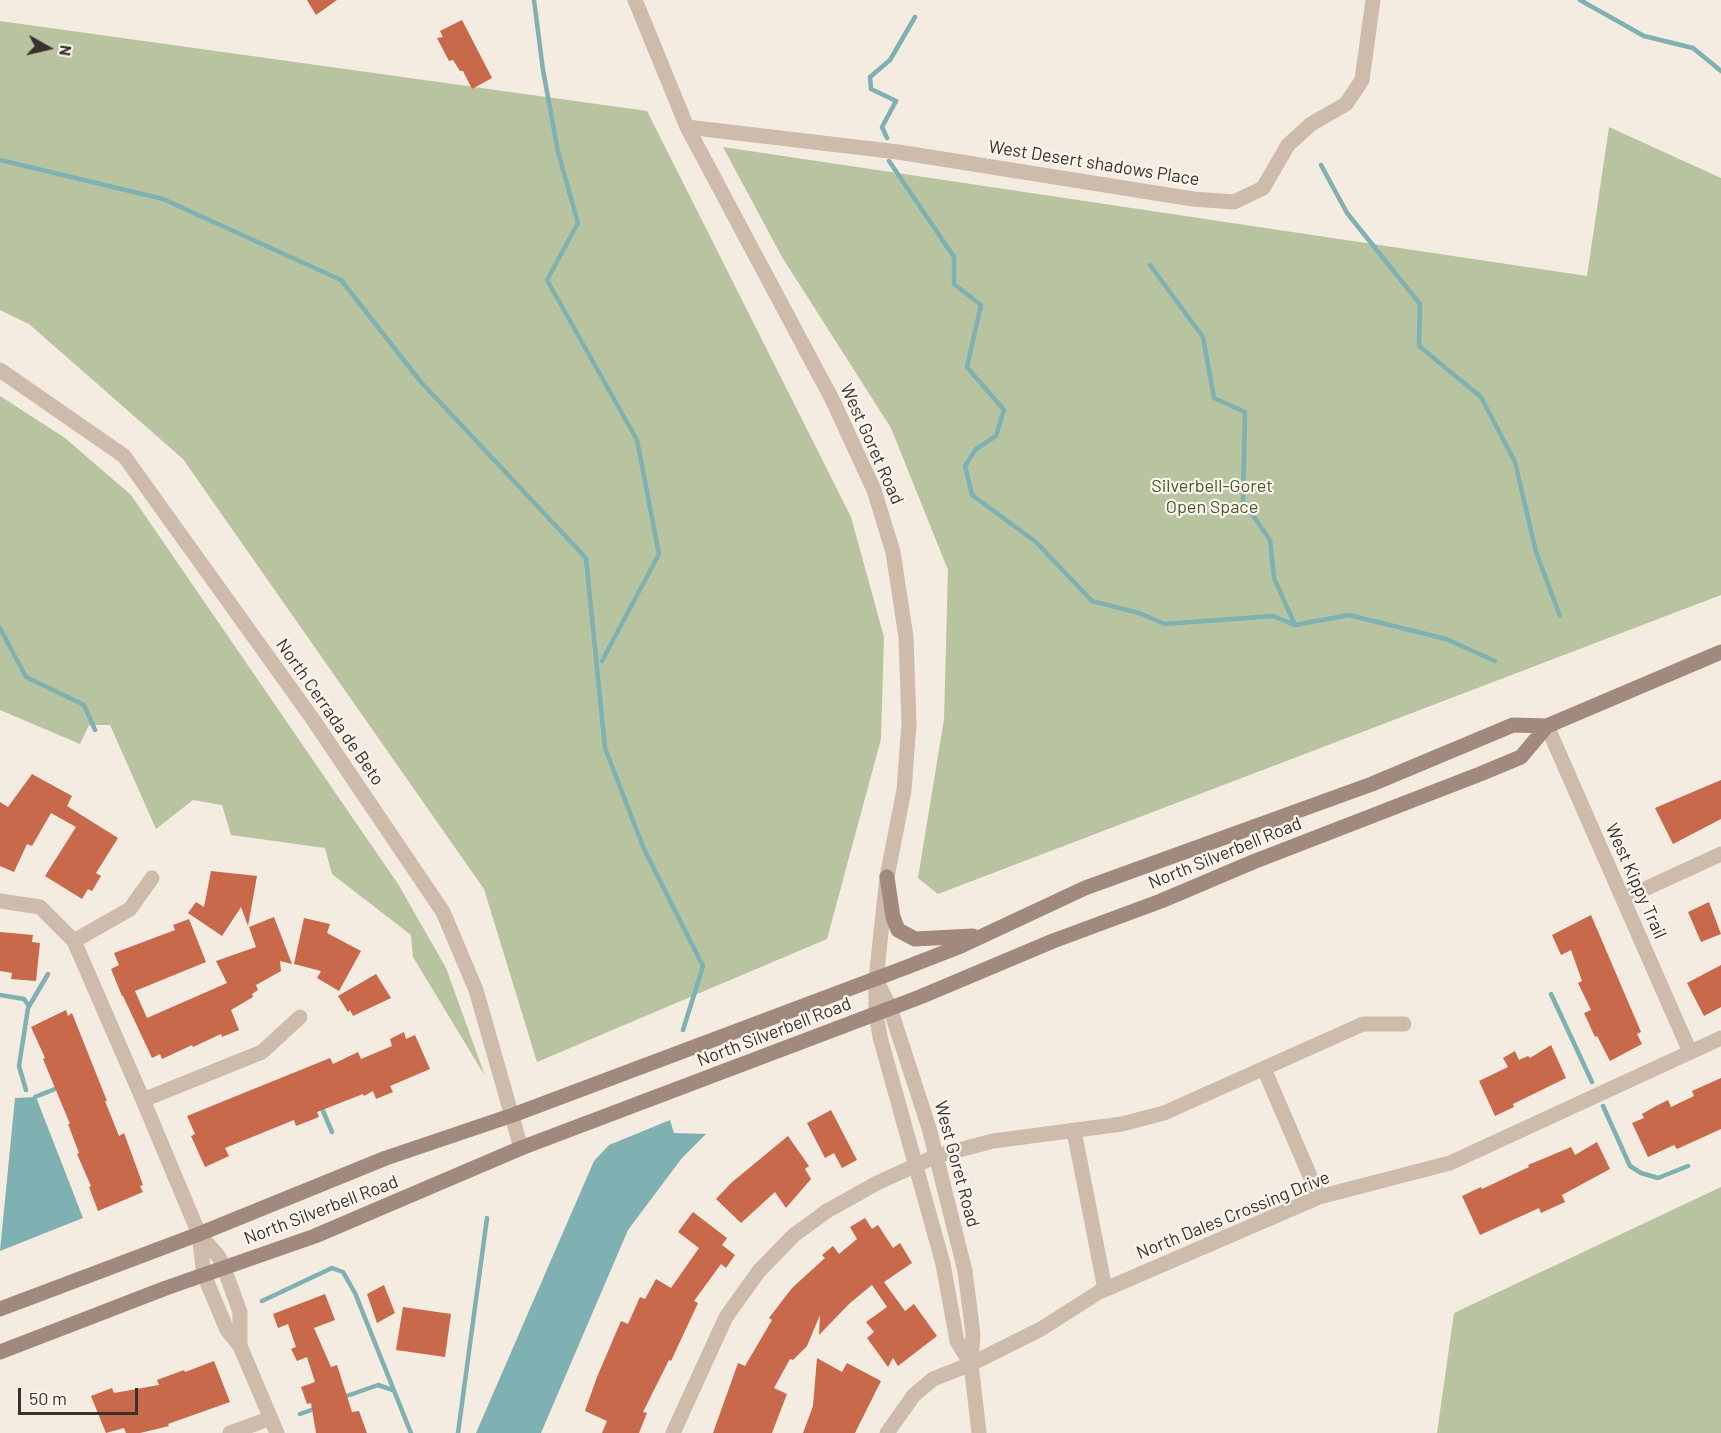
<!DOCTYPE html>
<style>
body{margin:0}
#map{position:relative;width:1721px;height:1433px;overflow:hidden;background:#f4ebe1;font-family:Barlow,sans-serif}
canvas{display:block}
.north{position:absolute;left:18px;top:18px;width:60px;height:60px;-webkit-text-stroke:4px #fbf5ee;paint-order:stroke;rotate:98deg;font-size:16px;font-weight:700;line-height:24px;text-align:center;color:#3b302b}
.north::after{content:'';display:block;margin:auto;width:21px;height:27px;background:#3b302b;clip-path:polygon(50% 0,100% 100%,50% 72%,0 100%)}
.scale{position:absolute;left:18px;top:1388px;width:120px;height:27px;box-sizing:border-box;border:3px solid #3b302b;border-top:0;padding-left:8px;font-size:18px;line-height:21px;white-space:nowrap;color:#3b302b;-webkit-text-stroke:4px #fbf5ee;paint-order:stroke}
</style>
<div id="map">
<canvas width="1721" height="1433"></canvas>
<div class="north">N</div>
<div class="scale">50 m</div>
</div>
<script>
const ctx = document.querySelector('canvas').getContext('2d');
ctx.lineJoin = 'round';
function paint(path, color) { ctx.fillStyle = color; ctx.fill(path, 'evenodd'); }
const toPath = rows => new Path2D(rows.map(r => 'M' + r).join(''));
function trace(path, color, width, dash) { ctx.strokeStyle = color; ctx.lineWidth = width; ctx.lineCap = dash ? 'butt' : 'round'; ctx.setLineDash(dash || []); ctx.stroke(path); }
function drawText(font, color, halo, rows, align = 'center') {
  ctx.font = font + ' Barlow,sans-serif'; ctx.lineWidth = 4.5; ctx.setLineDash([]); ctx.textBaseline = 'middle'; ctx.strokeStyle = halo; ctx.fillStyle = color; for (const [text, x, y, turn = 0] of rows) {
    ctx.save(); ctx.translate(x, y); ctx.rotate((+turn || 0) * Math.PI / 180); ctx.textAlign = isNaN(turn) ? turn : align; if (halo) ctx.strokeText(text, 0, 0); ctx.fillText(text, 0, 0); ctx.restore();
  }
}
paint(toPath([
 [0,21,647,111,851,517,884,637,881,739,827,939,537,1062,484,889,183,459,29,324,0,310],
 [1609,127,1721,178,1721,595,938,894,918,878,944,719,948,570,891,428,782,257,723,147,1587,276],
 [0,396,65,438,131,495,398,884,446,968,485,1076,413,957,411,935,332,874,325,848,231,835,222,805,193,800,156,829,110,725,89,725,80,744,0,710],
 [1721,1187,1721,1433,1437,1433,1454,1313]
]), '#b8c4a0');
paint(toPath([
 [36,1097,83,1218,0,1251,15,1098],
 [670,1120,674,1133,706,1134,682,1158,628,1230,541,1433,476,1433,594,1161,609,1145]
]), '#7fb0b2');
trace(toPath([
 [534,0,543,70,558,152,578,223,547,280,637,440,659,554,602,661],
 [1580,0,1644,36,1693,48,1721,71],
 [887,138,882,127,896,101,871,89,870,77,890,60,915,17],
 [0,160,163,199,341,280,421,382,586,558,605,748,644,849,703,966,683,1030],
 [889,161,954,257,954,284,981,305,967,367,1004,410,996,436,976,449,965,466,972,495,1036,542,1092,601,1139,613,1165,624,1273,616,1295,625,1349,615,1446,639,1495,661],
 [1321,165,1347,213,1420,304,1419,346,1481,397,1515,462,1536,552,1560,616],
 [1150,265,1203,337,1214,398,1245,412,1243,501,1270,540,1274,578,1295,625],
 [0,628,26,677,84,705,95,730],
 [1551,994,1592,1082],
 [0,995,24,999,29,1006],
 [26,1090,19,1066,28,1008,48,974],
 [35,1097,60,1087],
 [320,1104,332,1132],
 [1603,1106,1630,1166,1641,1173,1658,1178,1688,1166],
 [262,1301,332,1268,343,1272,355,1293,411,1433],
 [341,1398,378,1385,393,1390],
 [300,1414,317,1408],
 [458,1433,487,1218]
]), '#7fb0b2', 4.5);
paint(toPath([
 [307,0,337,0,316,15],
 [462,20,492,78,472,89,463,71,460,71,453,60,449,61,437,38,443,37,440,31],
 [32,774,72,796,67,806,118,838,96,873,101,876,92,891,88,889,82,899,45,876,76,827,51,813,32,846,27,844,14,872,0,866,0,802,8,807],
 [1721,780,1721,819,1673,844,1655,808],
 [211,871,257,876,248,926,241,907,222,936,188,913,196,902,204,907],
 [1709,902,1721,934,1701,942,1688,912],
 [1591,915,1641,1032,1637,1034,1642,1044,1610,1061,1597,1036,1595,1037,1584,1013,1591,1010,1578,983,1582,981,1571,950,1561,955,1552,935],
 [274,917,292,964,280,961,281,971,256,985,258,990,252,994,253,997,231,1010,239,1030,222,1037,221,1034,193,1047,192,1045,162,1059,160,1054,152,1058,123,996,122,996,111,969,119,965,114,953,175,930,173,925,189,919,206,962,135,991,147,1018,227,983,216,961,256,947,249,927],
 [304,918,330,924,327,933,361,951,339,991,317,978,321,971,294,964],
 [0,932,33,935,32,942,40,943,36,981,11,979,12,973,0,971],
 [1721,965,1721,1007,1704,1016,1687,983],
 [376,974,391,998,353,1016,350,1010,348,1012,338,996],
 [66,1010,68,1016,72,1013,107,1101,105,1101,119,1136,124,1133,143,1185,140,1186,143,1192,98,1211,89,1187,91,1186,77,1154,79,1153,68,1124,70,1124,43,1059,45,1058,31,1027],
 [404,1032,406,1039,415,1035,430,1069,390,1086,393,1092,376,1099,373,1091,364,1096,363,1094,317,1112,319,1117,296,1126,294,1120,225,1148,229,1156,205,1167,191,1136,195,1134,187,1116,330,1058,333,1064,358,1052,361,1059,392,1046,390,1039],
 [1551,1045,1566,1078,1513,1104,1514,1107,1495,1116,1479,1081,1508,1067,1503,1058,1515,1051,1519,1060,1528,1056,1530,1058],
 [1721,1078,1721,1129,1677,1149,1674,1145,1648,1157,1632,1123,1644,1118,1642,1114,1656,1106,1668,1100,1671,1107,1694,1096,1692,1091],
 [831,1110,857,1160,842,1168,834,1153,825,1158,807,1123],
 [788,1136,809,1166,805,1169,811,1179,786,1208,775,1192,741,1223,716,1199,731,1183],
 [1597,1142,1610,1169,1562,1195,1565,1202,1541,1213,1539,1208,1480,1235,1462,1196,1481,1187,1482,1189,1529,1167,1528,1165,1545,1158,1571,1147,1575,1155],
 [693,1212,727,1238,722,1245,735,1255,726,1268,721,1264,694,1301,698,1303,671,1361,669,1360,643,1412,647,1413,639,1433,602,1433,607,1421,585,1411,597,1377,621,1321,628,1324,640,1297,645,1299,656,1279,671,1288,699,1248,678,1232],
 [865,1218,872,1229,878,1225,893,1248,900,1243,912,1263,884,1282,905,1311,914,1304,937,1336,898,1366,893,1358,888,1367,867,1338,874,1332,866,1322,887,1307,872,1285,850,1303,819,1335,820,1315,807,1346,793,1360,790,1359,774,1388,787,1394,772,1433,713,1433,738,1363,745,1366,772,1320,769,1318,792,1288,825,1258,822,1255,833,1246,839,1254,857,1239,850,1227],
 [384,1285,395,1313,377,1323,367,1294],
 [325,1294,335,1320,314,1328,331,1367,337,1365,352,1412,359,1411,367,1433,316,1433,311,1403,307,1404,301,1387,315,1382,307,1357,297,1361,291,1349,296,1347,288,1324,278,1328,273,1314],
 [403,1307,451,1314,445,1357,396,1350],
 [817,1358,842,1372,847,1363,881,1381,855,1433,803,1433,813,1406],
 [214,1361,230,1402,168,1424,169,1426,140,1433,126,1433,124,1428,106,1433,91,1396,112,1388,114,1393,159,1385,157,1380,184,1370,185,1372]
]), '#c8694b');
trace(toPath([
 [687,127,898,152,1193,199,1234,202,1263,188,1288,145,1311,124,1346,104,1362,80,1373,0],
 [0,370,124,456,312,718,443,912,476,990,521,1148],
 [1547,726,1690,1052],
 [1623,899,1721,854],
 [0,901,40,907,74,941,143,1100],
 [74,941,130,909,152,878],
 [876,979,890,1008,929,1128,965,1271,973,1334,971,1364,979,1433],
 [876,983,876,1014,880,1037,943,1264,957,1341,971,1364],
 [1264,1069,1319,1197],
 [1074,1131,1105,1289],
 [199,1234,204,1275,227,1330,240,1346,277,1433],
 [240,1346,240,1312,224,1268,219,1257,199,1234,143,1100,262,1052,300,1017],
 [230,1433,271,1418],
 [673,1433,726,1317,759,1271,794,1235,827,1211,877,1183,936,1156,993,1141,1122,1124,1164,1113,1363,1024,1404,1024],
 [887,1433,914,1395,933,1379,971,1364,1041,1329,1099,1292,1319,1197,1450,1163,1721,1038]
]), '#cdbbac', 15);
trace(toPath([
 [635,0,687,127,833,401,874,490,893,552,906,637,909,724,904,790,887,877,876,979]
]), '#cdbbac', 15);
trace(toPath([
 [887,877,893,917,898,930,915,939,973,936],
 [0,1309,199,1234,386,1158,513,1115,907,967,961,946,1085,888,1372,784,1513,725,1547,726,1721,652],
 [0,1352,166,1288,315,1236,521,1148,920,997,1053,941,1161,901,1253,862,1480,774,1521,757,1547,726]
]), '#a18a7d', 15);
drawText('18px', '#3b302b', '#fbf5ee', [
 ["West Desert shadows Place",1094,163,9],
 ["West Goret Road",872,444,66],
 ["North Cerrada de Beto",330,712,55],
 ["North Silverbell Road",1225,853,-22],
 ["West Kippy Trail",1636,881,66],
 ["North Silverbell Road",774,1032,-21],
 ["West Goret Road",957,1164,75],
 ["North Silverbell Road",321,1210,-21],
 ["North Dales Crossing Drive",1233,1215,-22]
]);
drawText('18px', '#4a5a2e', '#fbf5ee', [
 ["Silverbell-Goret",1212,486],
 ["Open Space",1212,507]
]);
</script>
